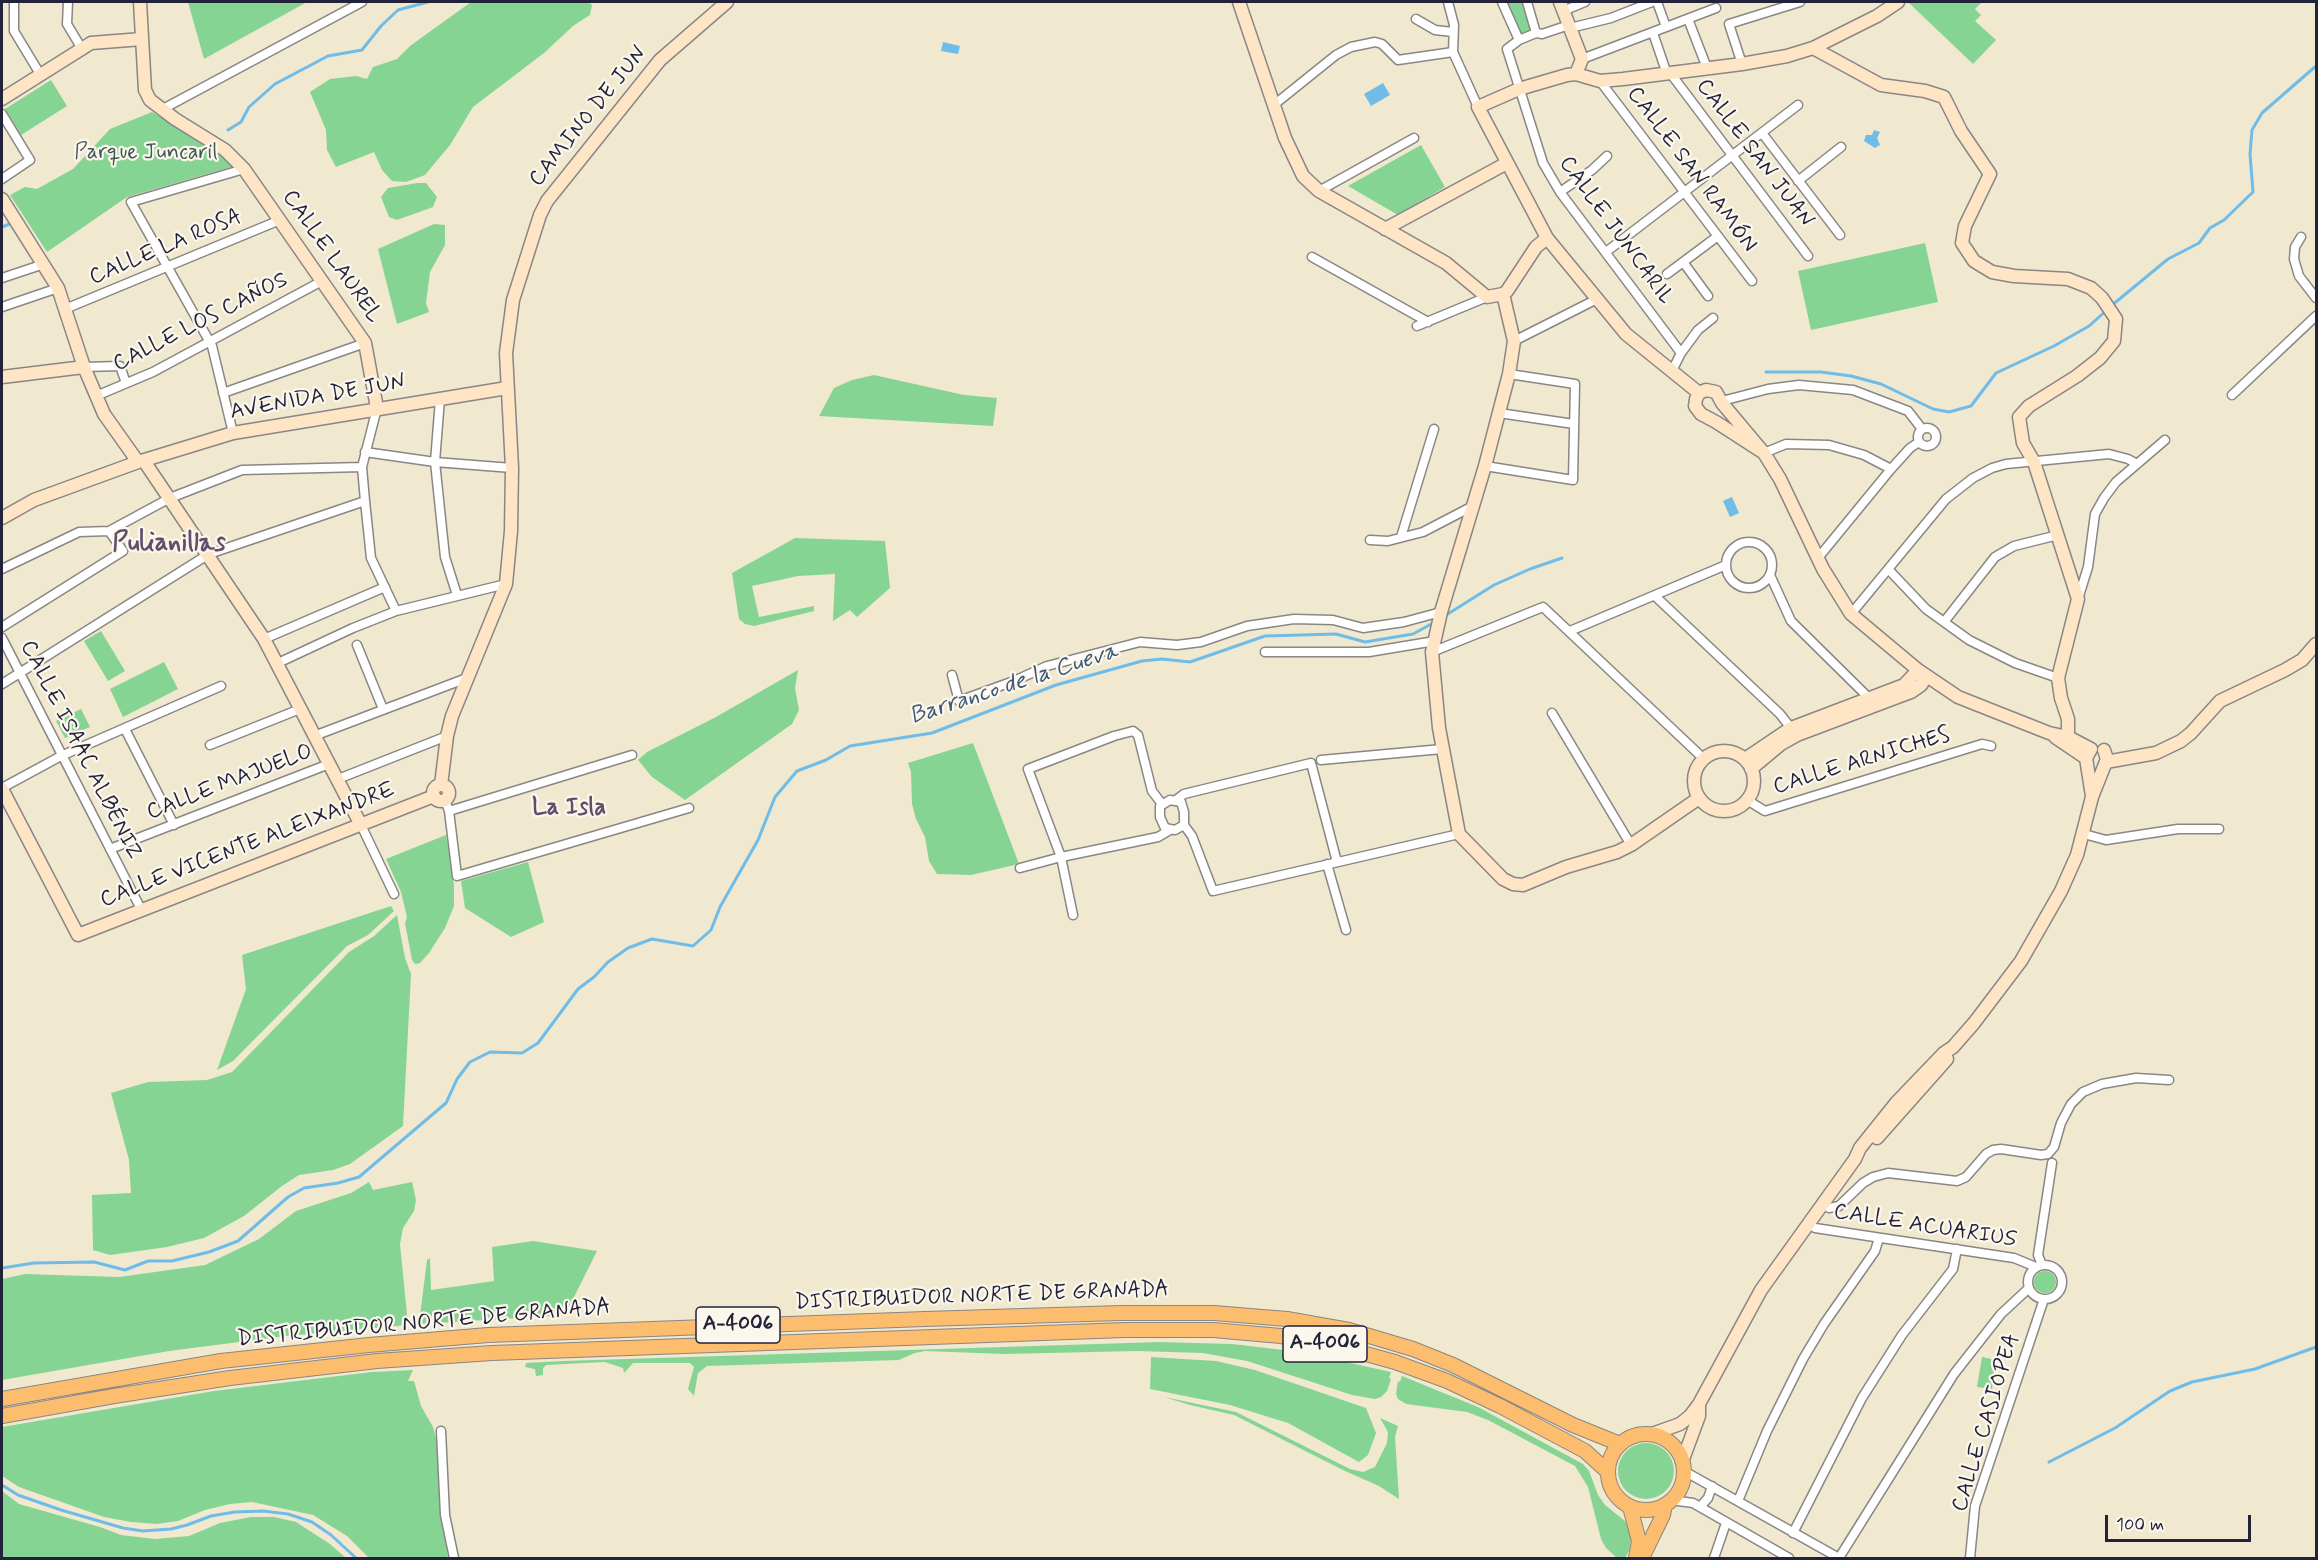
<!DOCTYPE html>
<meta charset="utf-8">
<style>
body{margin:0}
#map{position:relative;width:2318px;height:1560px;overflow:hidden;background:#f0e9cf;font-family:Mynerve,sans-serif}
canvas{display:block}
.frame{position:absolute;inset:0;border:3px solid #22223b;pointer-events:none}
.scale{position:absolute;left:2105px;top:1515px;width:146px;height:27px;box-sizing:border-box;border:3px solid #22223b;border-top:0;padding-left:8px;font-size:18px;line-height:21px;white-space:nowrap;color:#22223b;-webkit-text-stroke:4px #fbf7ec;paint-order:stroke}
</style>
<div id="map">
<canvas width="2318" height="1560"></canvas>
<div class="frame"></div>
<div class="scale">100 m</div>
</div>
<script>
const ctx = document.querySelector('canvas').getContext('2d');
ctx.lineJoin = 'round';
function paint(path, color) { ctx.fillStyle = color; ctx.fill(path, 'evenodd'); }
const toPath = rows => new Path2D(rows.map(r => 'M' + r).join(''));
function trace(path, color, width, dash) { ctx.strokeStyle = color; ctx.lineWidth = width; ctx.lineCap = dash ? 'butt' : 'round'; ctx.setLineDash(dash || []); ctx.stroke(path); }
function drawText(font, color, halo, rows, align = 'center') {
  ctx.font = font + ' Mynerve,sans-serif'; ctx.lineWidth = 4.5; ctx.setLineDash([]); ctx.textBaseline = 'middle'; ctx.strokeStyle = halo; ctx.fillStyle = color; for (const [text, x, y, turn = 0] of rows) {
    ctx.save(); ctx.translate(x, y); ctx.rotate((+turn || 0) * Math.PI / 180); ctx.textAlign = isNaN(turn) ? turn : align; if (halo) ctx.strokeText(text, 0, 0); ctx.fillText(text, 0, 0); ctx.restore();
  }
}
paint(toPath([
 [188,2,307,2,204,59],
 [471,2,589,2,592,5,590,15,573,26,544,53,473,107,450,145,425,175,406,182,392,181,382,170,374,152,336,167,327,150,326,130,310,92,330,79,356,76,367,79,373,67,397,59,410,46],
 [1506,2,1524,2,1535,31,1519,37],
 [1908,2,1982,2,1975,9,1981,15,1975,21,1996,40,1973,64],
 [51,80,67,106,21,135,5,109],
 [152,112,223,155,232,165,231,167,127,197,47,252,10,195,25,187,37,189,73,169,110,129],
 [1421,145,1445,187,1398,215,1348,186],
 [417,183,426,183,437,197,433,207,397,220,389,217,381,197,388,188],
 [434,224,445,225,445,245,430,272,426,303,429,312,397,324,378,249],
 [1925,243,1938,302,1811,330,1798,271],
 [874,375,964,395,997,398,993,426,819,416,834,388,852,380],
 [795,538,885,541,890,588,857,617,850,610,833,621,835,574,798,576,752,586,759,617,814,606,814,611,754,626,745,624,739,619,732,573],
 [101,631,125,671,108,681,84,641],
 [164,662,178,689,123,717,110,689],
 [798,670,795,688,799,710,792,724,685,800,652,777,638,760,647,752,716,717],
 [81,709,90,727,65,738,56,721],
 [973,743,1019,864,971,875,937,874,929,861,925,837,916,819,912,804,911,772,908,763],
 [446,835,454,885,454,906,445,928,429,953,420,963,415,964,412,960,405,923,407,917,401,892,386,859],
 [528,862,544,922,511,937,465,908,461,881],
 [391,906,394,911,368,935,347,946,233,1061,217,1070,246,989,242,955],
 [397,915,405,958,411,974,403,1126,350,1164,333,1170,299,1175,282,1186,244,1216,204,1238,167,1247,110,1255,93,1250,92,1195,131,1193,129,1160,111,1093,148,1082,207,1080,232,1072,349,952,374,936],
 [369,1182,373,1190,412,1182,416,1200,414,1211,403,1228,400,1244,408,1325,286,1336,169,1351,2,1380,2,1279,25,1274,119,1277,205,1265,259,1239,296,1211,351,1193],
 [533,1241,597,1251,568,1309,569,1315,419,1324,427,1260,430,1258,431,1290,494,1281,492,1247],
 '2034 1282a11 11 0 1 1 22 0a11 11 0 1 1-22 0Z',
 [1159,1342,1232,1344,1301,1352,1391,1372,1389,1378,1391,1379,1387,1391,1381,1397,1375,1399,1352,1395,1247,1361,1203,1353,1137,1351,1004,1354,925,1351,915,1353,899,1360,707,1366,698,1373,694,1396,688,1389,694,1367,690,1363,633,1363,624,1373,623,1368,605,1362,546,1365,543,1368,543,1375,536,1376,535,1369,525,1367,526,1363,563,1361],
 [1151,1357,1216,1361,1255,1370,1366,1408,1376,1433,1368,1455,1359,1462,1288,1423,1230,1405,1150,1389],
 [1982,1357,1996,1360,1992,1389,1977,1387],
 [413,1370,408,1381,414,1381,421,1406,433,1427,438,1445,442,1518,448,1558,369,1558,347,1536,313,1515,252,1502,230,1504,205,1510,178,1521,157,1524,131,1522,104,1517,19,1487,2,1476,2,1427,214,1391,372,1372],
 [1402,1376,1478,1407,1583,1464,1589,1471,1598,1495,1605,1505,1625,1521,1629,1529,1631,1539,1629,1551,1625,1558,1617,1558,1606,1548,1601,1539,1588,1487,1575,1466,1488,1420,1467,1412,1406,1404,1398,1399,1396,1394,1398,1381,1400,1382],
 [1164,1397,1236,1412,1350,1469,1363,1472,1375,1467,1387,1443,1388,1432,1380,1418,1398,1426,1395,1437,1399,1499,1379,1486,1345,1471,1234,1415,1190,1405],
 '1618 1471a28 28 0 1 1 56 0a28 28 0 1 1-56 0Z',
 [2,1491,19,1504,100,1527,121,1535,155,1539,189,1536,220,1523,251,1517,274,1517,296,1522,330,1544,346,1558,2,1558]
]), '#86d493');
paint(toPath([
 [943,42,960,46,958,54,941,51],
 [1383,83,1390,95,1371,106,1364,94],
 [1874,130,1880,132,1877,138,1880,145,1875,148,1864,141,1866,135,1872,135],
 [1732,497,1739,513,1730,517,1723,501]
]), '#6fbce9');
trace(toPath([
 [228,130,241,122,249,107,275,84,328,56,362,50,381,26,398,10,428,2],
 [2,227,12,223],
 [2111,306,2168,259,2199,243,2210,228,2224,220,2253,192,2250,154,2252,130,2262,113,2316,66],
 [1766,372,1821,372,1851,376,1881,384,1933,409,1949,412,1971,406,1996,373,2054,346,2089,326,2107,310],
 [1443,617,1494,585,1530,569,1562,558],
 [2,1268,34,1263,94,1262,125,1270,148,1261,172,1261,209,1252,238,1241,288,1197,304,1188,338,1183,359,1177,446,1103,457,1079,470,1062,490,1052,522,1053,538,1043,578,989,594,977,608,962,628,948,652,939,693,946,711,930,720,907,758,840,775,797,797,771,826,760,850,746,932,733,1056,685,1142,661,1162,659,1190,662,1265,636,1336,634,1365,642,1413,634,1435,622],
 [2049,1462,2115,1428,2170,1391,2192,1382,2255,1369,2316,1347],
 [2,1485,18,1495,61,1510,123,1528,143,1531,171,1529,187,1525,211,1516,235,1512,263,1511,288,1514,312,1522,331,1535,356,1558]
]), '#6fbce9', 3);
const street = toPath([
 [14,2,14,31,40,74],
 [68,2,67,24,82,49],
 [1448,2,1454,25,1453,52,1478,107],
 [1502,2,1519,40],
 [1527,2,1536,33,1519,40,1507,49,1543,163,1560,192,1681,353],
 [1657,2,1666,27],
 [1563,11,1585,2],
 [1416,19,1435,30,1453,32],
 [1688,19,1707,68],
 [1570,28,1611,18,1652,2],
 [1536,33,1542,34,1569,25],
 [1653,33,1667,74],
 [1582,59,1716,8],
 [1742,64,1729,24,1800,2],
 [1671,74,1808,256],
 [1600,81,1752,281],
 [1275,104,1336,55,1351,47,1375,42,1382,44,1398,60,1453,52],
 [161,110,362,2],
 [2,114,30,160,2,179],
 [1762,133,1840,235],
 [1798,181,1841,147],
 [1319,191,1414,138],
 [1560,192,1592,170,1607,156],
 [2301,237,2295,247,2294,259,2299,276,2316,298],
 [1606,252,1798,105],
 [1312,257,1428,322],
 [1683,262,1708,296],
 [1667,274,1718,236],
 [2,278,44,264],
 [2,307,58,288],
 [65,309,280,220],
 [1417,326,1487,297],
 [1514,341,1597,299],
 [84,367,120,366,126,383],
 [1672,371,1681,353,1698,330,1713,318],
 [223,393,365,343],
 [2232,395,2316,316],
 [96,396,153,372,322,281],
 [440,399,435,462,445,557,457,595],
 [1722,401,1768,389,1799,385,1853,390,1908,411,1922,429],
 [377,408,362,467,365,501,371,558,396,611],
 [1499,413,1574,424],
 '1918 437a9 9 0 1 1 18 0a9 9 0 1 1-18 0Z',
 [233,433,212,346,131,202,244,169],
 [365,452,435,462,512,468],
 [1764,453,1786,444,1829,445,1864,455,1891,469],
 [1485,466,1573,480,1575,384,1509,374],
 [1401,537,1434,429],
 [1370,540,1388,541,1423,532,1473,506],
 '1726 565a23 23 0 1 1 46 0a23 23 0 1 1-46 0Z',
 [1818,558,1891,469,1910,448,1919,442],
 [2,569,79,532,109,531,170,498,242,470,362,467],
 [1889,570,1926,609,1969,640,2015,663,2058,678],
 [1770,575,1791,621,1869,698,1871,703],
 [1655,596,1780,714,1794,732],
 [2078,599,2088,567,2095,514,2104,498,2116,482,2165,440],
 [1851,614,1946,499,1973,478,1992,468,2006,464,2109,454,2128,459,2137,464],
 [1944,622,1995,557,2014,546,2058,535],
 [2,627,123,551,109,531],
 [1570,631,1726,565],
 [2,638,142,911],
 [264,639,385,587],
 [357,645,383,709],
 [1265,652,1369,652,1435,641],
 [1432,652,1543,607,1704,759],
 [278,663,353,628,396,611,506,584],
 [952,675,959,701,1014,681,1047,666,1140,642,1177,645,1201,642,1247,626,1294,619,1333,620,1363,628,1404,622,1441,612],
 [2,684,209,554,365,501],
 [1552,713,1631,845],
 [125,729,174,825],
 [314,736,467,678],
 [210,745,300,709],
 [1321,760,1442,749],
 [338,779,447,736],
 [2,788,61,756,221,686],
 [445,800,449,811,457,876,689,808],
 [1170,800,1181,802,1184,812,1184,825,1175,830,1165,828,1160,817,1160,806,1170,800],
 [1176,800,1184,794,1311,763,1337,862],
 [1747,800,1765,811,1982,744,1991,746],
 [449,811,632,755],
 [361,825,394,894],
 [1184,825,1192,836,1213,891,1459,834],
 [2084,834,2106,840,2178,829,2219,829],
 [110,849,329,764],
 [1327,864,1346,930],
 [1020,868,1061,857,1158,837,1170,830],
 [1073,915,1061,857,1028,769,1114,736,1133,731,1138,735,1152,791,1162,804],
 [1822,1204,1829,1208,1839,1206,1863,1183,1873,1177,1888,1173,1957,1181,1966,1177,1986,1154,1993,1150,2001,1149,2041,1155,2048,1154,2054,1147,2061,1123,2071,1104,2083,1092,2102,1084,2136,1078,2169,1080],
 [1808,1223,1815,1228,2014,1258,2036,1267],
 '2028 1282a17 17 0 1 1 34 0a17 17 0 1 1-34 0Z',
 [2042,1265,2038,1255,2052,1163],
 [441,1431,445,1515,454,1558],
 [1684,1471,1839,1558],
 [1671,1500,1693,1503,1789,1558],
 [1738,1501,1767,1431,1803,1359,1824,1324,1875,1251,1879,1238],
 [1700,1507,1708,1498,1712,1486],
 [1793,1533,1862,1398,1902,1335,1953,1269,1957,1249],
 [1714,1558,1726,1523],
 [1839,1558,1954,1374,2001,1314,2029,1288],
 [1970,1558,1975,1506,2044,1299]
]);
const secondary = toPath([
 [140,2,145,90,150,100,175,119,225,150,244,169,365,343,377,408],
 [1239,2,1285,138,1303,176,1319,191,1446,263,1487,297,1503,294,1507,291,1536,247,1547,238],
 [1560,2,1582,59,1576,74],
 [1813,48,1881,85,1925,91,1944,97,1961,131,1990,174,1965,226,1962,243,1974,261,1992,272,2014,276,2068,279,2091,288,2102,298,2116,319,2114,341,2100,358,2077,376,2029,406,2019,417,2023,443,2034,462,2078,599,2058,678,2061,698,2068,719,2068,737],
 [2,99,91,43,142,39],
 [2,199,58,288,84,367,104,414,138,462],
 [1385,229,1507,163],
 [1503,294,1514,341,1509,374,1485,466,1441,612,1432,652,1439,728,1459,834,1503,879,1513,884,1523,885,1566,867,1617,852,1631,845,1699,798],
 [2,377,84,367],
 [1699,393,1626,334,1547,238,1478,107,1519,89,1567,75,1576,74,1600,81,1623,79,1742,64,1787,56,1813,48,1877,16,1898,2],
 [1764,453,1716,422,1701,414,1695,406,1696,399,1699,393,1706,390,1716,392,1722,403,1764,453,1780,479,1823,569,1851,614,1918,670,1958,697,2049,733,2068,737,2091,749],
 [144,461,264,639,361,825],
 [2,518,34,500,138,462,233,433,507,388],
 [2055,737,2086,758],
 [2091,749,2086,758,2092,796],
 '1694 781a30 30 0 1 1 60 0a30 30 0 1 1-60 0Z',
 [1745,759,1791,728,1904,685,1918,670],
 [2106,762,2156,753,2181,741,2191,733,2220,701,2285,670,2302,660,2316,644],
 [1751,769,1781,744,1797,735,1911,692,1921,685,1927,676],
 [441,785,447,736,452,716,506,584,511,531,512,468,506,353,513,300,540,215,547,201,660,60,727,2],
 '433 793a8 8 0 1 1 16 0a8 8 0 1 1-16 0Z',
 [2,789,78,935,434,796],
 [1877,1138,1947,1059],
 [1652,1434,1680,1424,1690,1416,1699,1404,1761,1290,1855,1159,1860,1148,1896,1103,1944,1053,1953,1047,1974,1023,2021,961,2061,891,2077,855,2092,797,2107,759,2104,750],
 [1682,1462,1699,1416,1699,1405]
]);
const primary = toPath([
 [2,1399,221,1361,369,1345,488,1335,925,1319,1121,1313,1214,1313,1287,1319,1349,1330,1413,1349,1453,1365,1573,1425,1620,1444],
 [2,1416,114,1396,230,1378,377,1361,492,1353,1125,1330,1213,1330,1281,1336,1337,1346,1395,1362,1447,1381,1500,1406,1585,1451,1607,1471],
 '1608 1472a38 38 0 1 1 76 0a38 38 0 1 1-76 0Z',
 [1630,1507,1639,1541,1636,1558],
 [1642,1558,1663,1515,1665,1505]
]);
trace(street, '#898685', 11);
trace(secondary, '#898685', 15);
trace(primary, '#898685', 16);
trace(street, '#fff', 8);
trace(secondary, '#fee5c5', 12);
trace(primary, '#fcbd6e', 14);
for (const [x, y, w] of [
 [738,1325,84],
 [1325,1344,84]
]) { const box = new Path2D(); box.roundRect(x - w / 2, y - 18, w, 36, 4.5); ctx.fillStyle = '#fbf7ec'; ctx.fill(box); trace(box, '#22223b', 1.5); }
drawText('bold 21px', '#22223b', null, [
 ["A-4006",738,1325],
 ["A-4006",1325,1344]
]);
drawText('22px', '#22223b', '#fbf7ec', [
 ["CAMINO DE JUN",589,117,-51],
 ["CALLE SAN JUAN",1754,154,53],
 ["CALLE SAN RAMÓN",1691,170,53],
 ["CALLE JUNCARIL",1615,231,54],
 ["CALLE LA ROSA",166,248,-23],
 ["CALLE LAUREL",331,257,55],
 ["CALLE LOS CAÑOS",201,323,-27],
 ["AVENIDA DE JUN",318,398,-10],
 ["CALLE ISAAC ALBÉNIZ",80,750,63],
 ["CALLE ARNICHES",1862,762,-17],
 ["CALLE MAJUELO",230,783,-21],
 ["CALLE VICENTE ALEIXANDRE",248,846,-21],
 ["CALLE ACUARIUS",1925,1227,9],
 ["DISTRIBUIDOR NORTE DE GRANADA",982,1297,-2],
 ["DISTRIBUIDOR NORTE DE GRANADA",424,1324,-5],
 ["CALLE CASIOPEA",1987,1423,-73]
]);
drawText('22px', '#405755', '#fbf7ec', [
 ["Parque Juncaril",146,153]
]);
drawText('italic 24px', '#3d5878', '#fbf7ec', [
 ["Barranco de la Cueva",1014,685,-18]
]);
drawText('bold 24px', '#624e69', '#fbf7ec', [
 ["La Isla",569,809]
]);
drawText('bold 26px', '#624e69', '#fbf7ec', [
 ["Pulianillas",169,545]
]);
</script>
